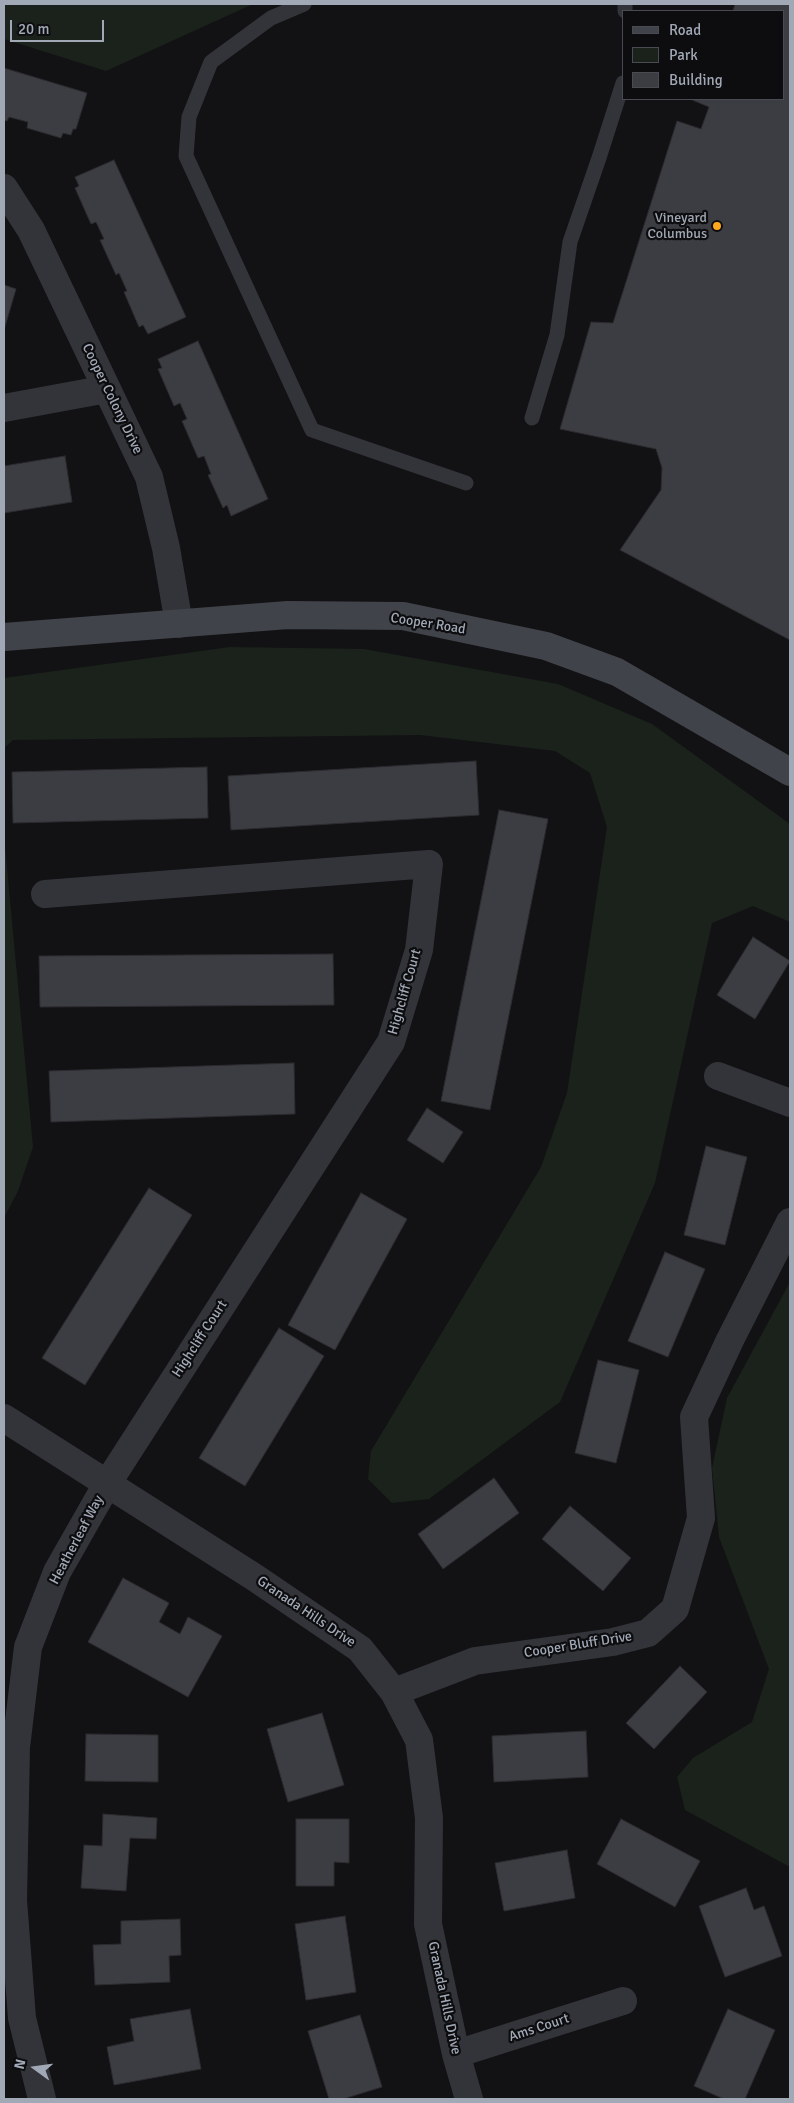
<!DOCTYPE html>
<style>
body{margin:0}
#map{position:relative;width:794px;height:2103px;overflow:hidden;background:#121214;font-family:Signika,sans-serif}
canvas{display:block}
.frame{position:absolute;inset:0;border:5px solid #a2a9b6;pointer-events:none}
.legend{position:absolute;left:622px;top:10px;width:162px;height:90px;box-sizing:border-box;background:#0d0d0f;border:1px solid #494b52;margin:0;padding:6px 9px;list-style:none;font-size:15px;color:#a2a9b6}
.legend li{display:flex;align-items:center;gap:10px;height:25px}
.legend b{width:25px;border:1px solid #494b52}
.north{position:absolute;left:10px;top:2043px;width:50px;height:50px;-webkit-text-stroke:4px #0d0d0f;paint-order:stroke;rotate:284deg;font-size:14px;font-weight:700;line-height:20px;text-align:center;color:#a2a9b6}
.north::after{content:'';display:block;margin:auto;width:18px;height:22px;background:#a2a9b6;clip-path:polygon(50% 0,100% 100%,50% 72%,0 100%)}
.scale{position:absolute;left:10px;top:20px;width:94px;height:22px;box-sizing:border-box;border:2px solid #a2a9b6;border-top:0;padding-left:6px;font-size:15px;line-height:18px;white-space:nowrap;color:#a2a9b6;-webkit-text-stroke:4px #0d0d0f;paint-order:stroke}
</style>
<div id="map">
<canvas width="794" height="2103"></canvas>
<div class="frame"></div>
<ul class="legend">
<li><b style="height:6px;background:#41434a"></b>Road</li>
<li><b style="height:14px;background:#1a221b"></b>Park</li>
<li><b style="height:14px;background:#3c3d42"></b>Building</li>
</ul>
<div class="north">N</div>
<div class="scale">20 m</div>
</div>
<script>
const ctx = document.querySelector('canvas').getContext('2d');
ctx.lineJoin = 'round';
function paint(path, color) { ctx.fillStyle = color; ctx.fill(path, 'evenodd'); }
const toPath = rows => new Path2D(rows.map(r => 'M' + r).join(''));
function trace(path, color, width, dash) { ctx.strokeStyle = color; ctx.lineWidth = width; ctx.lineCap = dash ? 'butt' : 'round'; ctx.setLineDash(dash || []); ctx.stroke(path); }
function drawText(font, color, halo, rows, align = 'center') {
  ctx.font = font + ' Signika,sans-serif'; ctx.lineWidth = 4.5; ctx.setLineDash([]); ctx.textBaseline = 'middle'; ctx.strokeStyle = halo; ctx.fillStyle = color; for (const [text, x, y, turn = 0] of rows) {
    ctx.save(); ctx.translate(x, y); ctx.rotate((+turn || 0) * Math.PI / 180); ctx.textAlign = isNaN(turn) ? turn : align; if (halo) ctx.strokeText(text, 0, 0); ctx.fillText(text, 0, 0); ctx.restore();
  }
}
paint(toPath([
 [4,4,253,4,106,71,4,39],
 [230,647,364,649,558,684,652,724,790,824,790,922,753,906,712,923,655,1183,560,1402,429,1499,392,1503,368,1479,371,1451,541,1167,567,1093,607,827,590,773,555,751,420,735,13,740,4,748,4,678],
 [4,835,33,1147,18,1191,4,1218],
 [790,1282,790,1867,685,1810,677,1777,693,1758,752,1722,769,1669,719,1537,712,1468,727,1398]
]), '#1a221b');
const building = toPath([
 [735,4,790,4,790,640,620,550,661,490,662,468,656,449,560,429,591,322,613,323,677,121,701,129,709,107,690,99,783,99,783,11,733,11,735,4],
 [4,68,87,93,76,129,73,129,71,135,63,133,61,138,27,128,28,122,9,117,7,121,4,120,4,68],
 [114,160,186,317,148,334,143,325,139,327,124,292,127,291,119,273,116,275,100,240,104,239,96,222,91,224,75,188,79,186,75,177,114,160],
 [4,285,16,289,4,330,4,285],
 [198,341,268,499,231,516,227,505,223,508,208,475,211,474,204,456,198,458,182,421,187,419,180,403,174,406,158,369,162,368,158,359,198,341],
 [65,456,72,502,4,513,4,466,65,456],
 [476,761,479,815,231,830,228,776,476,761],
 [207,767,208,818,13,823,12,772,207,767],
 [499,810,548,819,490,1110,441,1101,499,810],
 [753,937,790,961,755,1019,717,995,753,937],
 [333,954,334,1005,40,1007,39,956,333,954],
 [294,1063,295,1114,51,1122,49,1071,294,1063],
 [427,1108,463,1132,443,1163,407,1140,427,1108],
 [706,1146,747,1157,725,1245,684,1235,706,1146],
 [149,1188,192,1215,85,1385,42,1358,149,1188],
 [361,1193,407,1219,335,1350,288,1325,361,1193],
 [665,1252,705,1269,668,1357,628,1341,665,1252],
 [279,1328,324,1356,245,1486,199,1458,279,1328],
 [598,1360,639,1370,616,1463,575,1453,598,1360],
 [494,1478,519,1513,443,1569,418,1534,494,1478],
 [570,1506,631,1558,603,1591,542,1539,570,1506],
 [123,1578,169,1603,159,1622,180,1634,188,1617,222,1636,188,1697,88,1642,123,1578],
 [680,1666,707,1692,654,1749,626,1723,680,1666],
 [322,1713,344,1785,288,1802,267,1729,322,1713],
 [586,1731,588,1777,494,1782,492,1736,586,1731],
 [86,1734,158,1735,158,1782,85,1781,86,1734],
 [103,1814,157,1818,156,1839,130,1838,126,1891,81,1888,84,1845,102,1846,103,1814],
 [296,1819,349,1819,349,1863,334,1862,334,1886,296,1886,296,1819],
 [621,1819,700,1861,675,1907,597,1864,621,1819],
 [567,1850,575,1898,504,1911,495,1863,567,1850],
 [746,1888,754,1910,764,1906,782,1956,725,1977,699,1906,746,1888],
 [345,1916,356,1992,306,2000,295,1924,345,1916],
 [180,1919,181,1955,169,1956,170,1982,95,1985,93,1945,121,1944,121,1921,180,1919],
 [190,2009,201,2069,114,2085,107,2047,134,2041,130,2019,190,2009],
 [728,2009,775,2030,745,2099,724,2099,694,2086,728,2009],
 [360,2015,382,2087,343,2099,329,2099,308,2031,360,2015]
]);
paint(building, '#3c3d42');
trace(building, '#2c2c30', 1);
trace(toPath([
 [304,4,271,18,211,62,189,117,186,156,312,430,466,483],
 [625,11,625,4],
 [532,418,557,335,570,242,599,158,623,83]
]), '#333439', 15);
trace(toPath([
 [4,188,31,230,149,477,166,548,179,624],
 [4,408,107,389],
 [718,1076,790,1103],
 [4,1418,254,1577,360,1649,394,1692,419,1740,429,1818,428,1924,456,2054,469,2099],
 [394,1692,475,1661,613,1642,648,1633,675,1609,701,1518,694,1417,730,1340,790,1222],
 [456,2054,623,2001],
 [42,2099,22,2018,13,1900,16,1747,28,1647,57,1572,107,1484,391,1042,419,950,429,864,45,894]
]), '#333439', 28);
trace(toPath([
 [4,637,288,615,403,616,546,646,617,672,790,772]
]), '#41434a', 28);
for (const [x, y, r, color] of [
 [717,226,5,"#ffa71f"]
]) { const dot = new Path2D(); dot.arc(x, y, r, 0, 2 * Math.PI); ctx.fillStyle = color; ctx.fill(dot); trace(dot, '#0d0d0f', 2); }
drawText('14px', '#a2a9b6', '#0d0d0f', [
 ["Vineyard",707,218],
 ["Columbus",707,234]
], 'right');
drawText('14px', '#a2a9b6', '#0d0d0f', [
 ["Cooper Colony Drive",112,399,64],
 ["Cooper Road",428,624,9],
 ["Highcliff Court",405,992,-74],
 ["Highcliff Court",200,1339,-57],
 ["Heatherleaf Way",77,1540,-62],
 ["Granada Hills Drive",306,1612,34],
 ["Cooper Bluff Drive",578,1645,-9],
 ["Granada Hills Drive",444,1998,78],
 ["Ams Court",539,2028,-18]
]);
</script>
